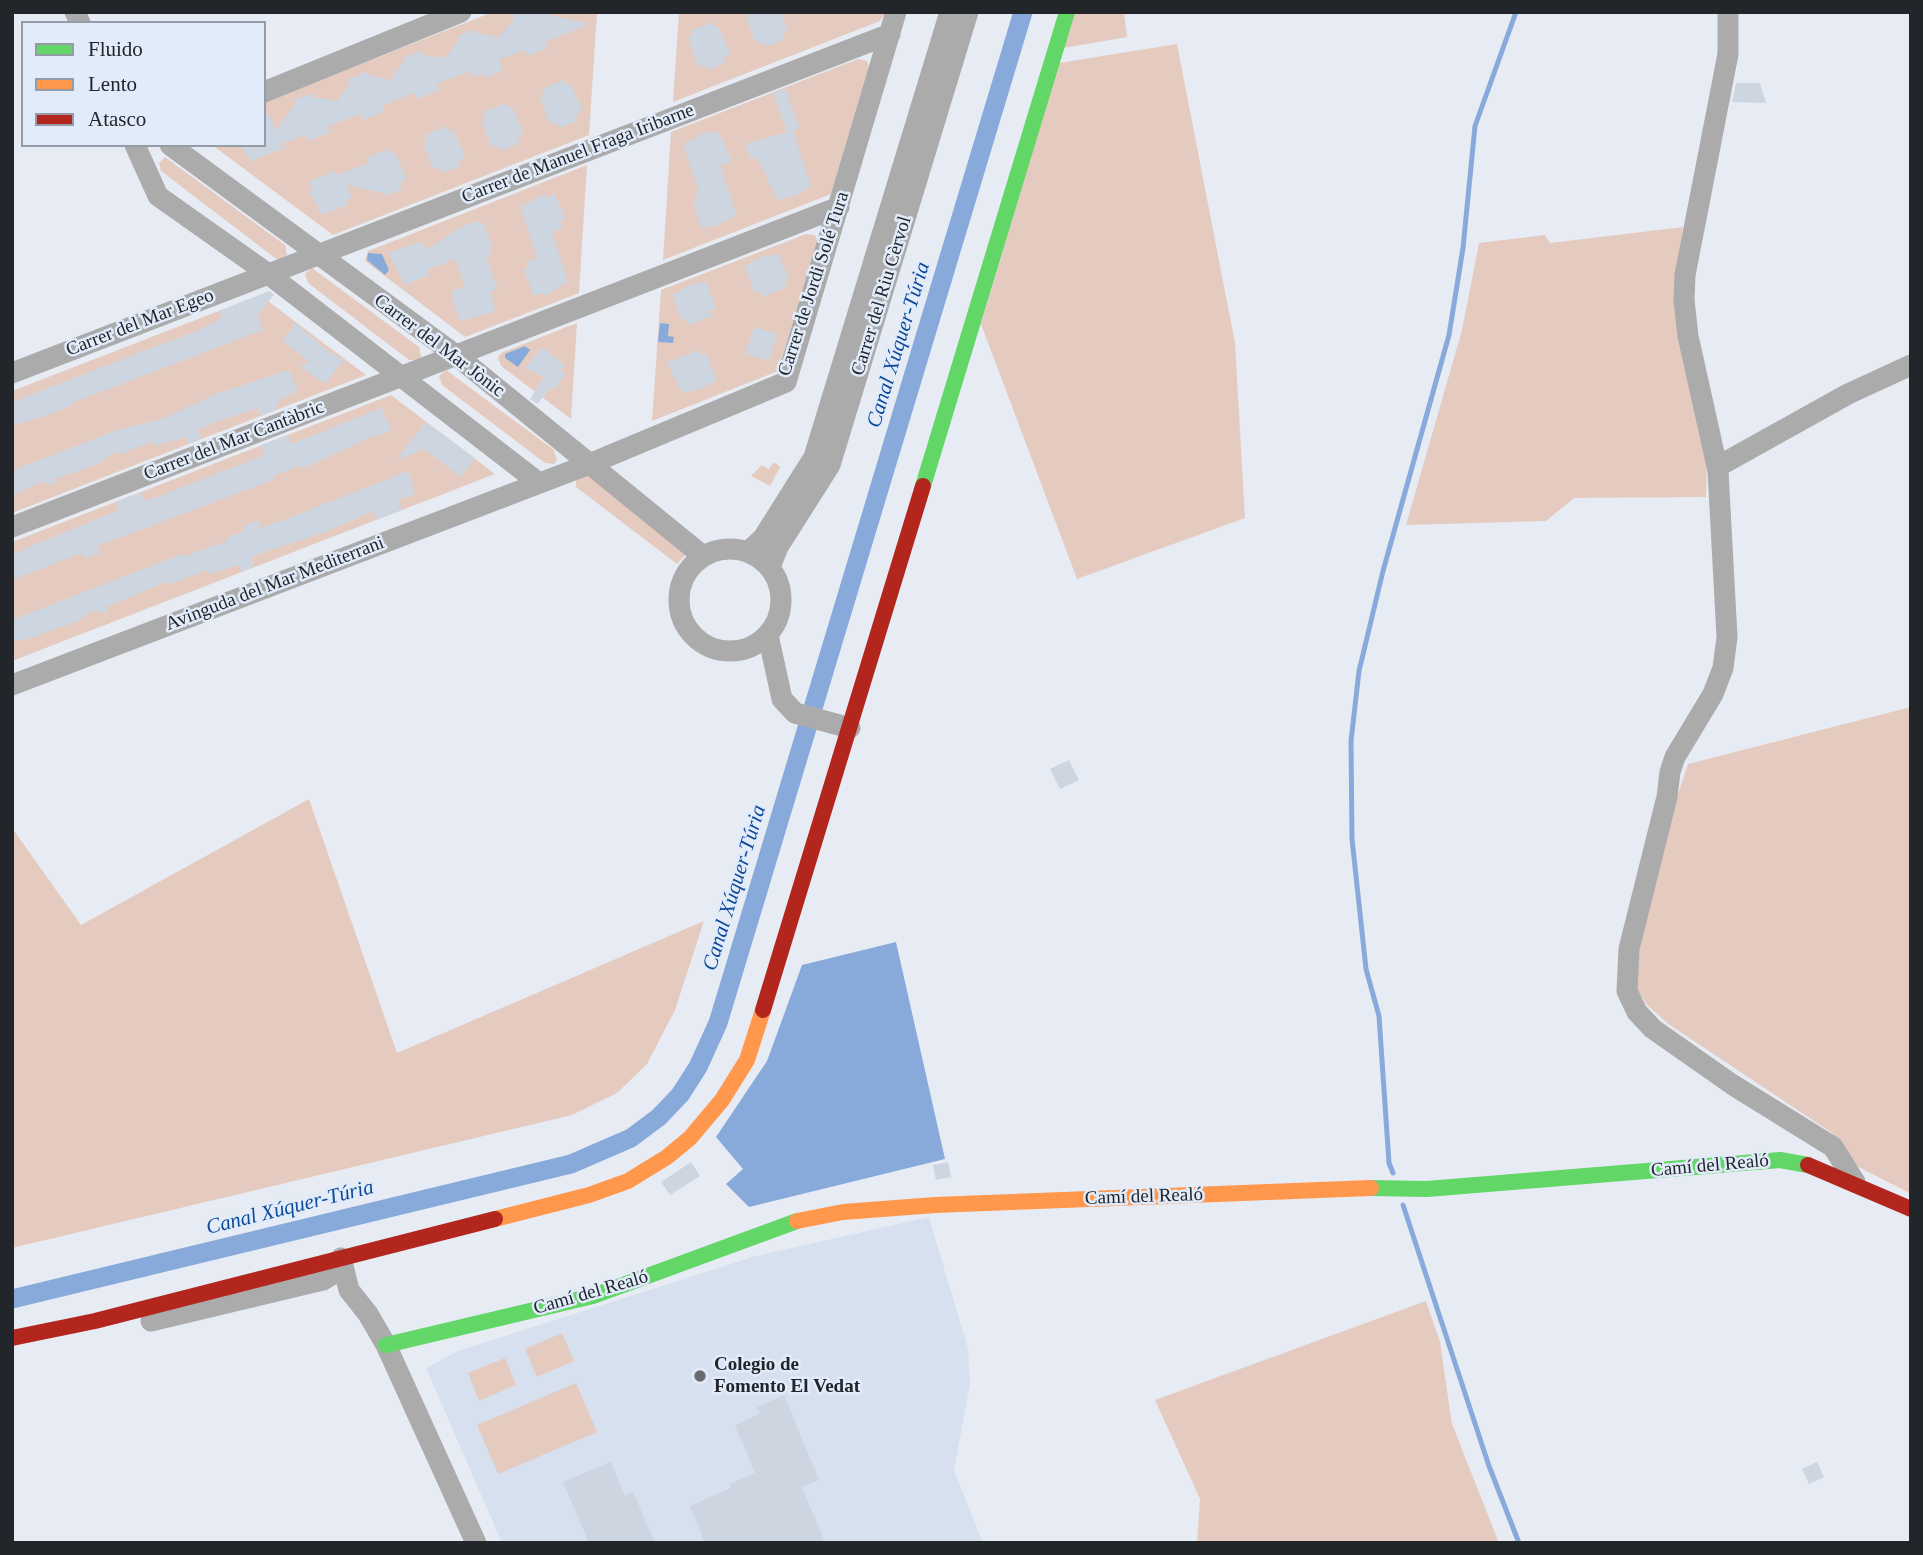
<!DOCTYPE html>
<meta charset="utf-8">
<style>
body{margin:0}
#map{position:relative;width:1923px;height:1555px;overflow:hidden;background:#e7ecf4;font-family:"Times New Roman",serif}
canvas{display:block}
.frame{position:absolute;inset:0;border:14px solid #22262b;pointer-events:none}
.legend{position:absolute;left:21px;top:21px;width:245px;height:126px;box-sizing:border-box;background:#e1ebfa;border:2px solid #959ca7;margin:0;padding:9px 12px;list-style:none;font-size:21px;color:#22262b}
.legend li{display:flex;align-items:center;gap:14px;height:35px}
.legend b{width:35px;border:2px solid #959ca7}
</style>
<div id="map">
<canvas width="1923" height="1555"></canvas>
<div class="frame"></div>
<ul class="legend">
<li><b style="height:9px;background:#63d668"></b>Fluido</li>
<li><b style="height:9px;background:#ff974d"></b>Lento</li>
<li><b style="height:9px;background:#b3261e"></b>Atasco</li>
</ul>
</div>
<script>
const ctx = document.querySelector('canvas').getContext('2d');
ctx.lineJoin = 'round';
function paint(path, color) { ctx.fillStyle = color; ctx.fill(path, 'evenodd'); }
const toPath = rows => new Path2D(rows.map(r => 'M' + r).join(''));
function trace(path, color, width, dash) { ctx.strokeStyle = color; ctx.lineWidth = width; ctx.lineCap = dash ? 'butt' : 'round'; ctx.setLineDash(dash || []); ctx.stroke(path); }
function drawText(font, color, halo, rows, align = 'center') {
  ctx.font = font + ' "Times New Roman",serif'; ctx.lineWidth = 5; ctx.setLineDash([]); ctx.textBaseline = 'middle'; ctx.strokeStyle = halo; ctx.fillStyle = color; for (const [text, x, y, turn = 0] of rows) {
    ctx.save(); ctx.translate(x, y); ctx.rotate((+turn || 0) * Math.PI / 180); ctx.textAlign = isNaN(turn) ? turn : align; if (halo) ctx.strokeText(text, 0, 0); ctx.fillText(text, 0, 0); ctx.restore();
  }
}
paint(toPath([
 [929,1217,968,1349,970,1384,954,1470,983,1543,502,1543,426,1368,458,1351,756,1256]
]), '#d6e0ef');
paint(toPath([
 [493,12,597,12,589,135,333,235,212,145,264,145,264,102],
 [679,12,886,12,880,21,673,102],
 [1075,12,1124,12,1127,37,1064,48],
 [1177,44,1235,343,1245,518,1077,579,981,324,1059,63],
 [858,59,867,61,869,67,831,194,663,260,671,132],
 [165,157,285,245,287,255,280,260,275,258,161,171,159,163],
 [587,165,579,293,465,337,365,261,368,251],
 [1683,227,1676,275,1707,459,1706,497,1574,498,1546,521,1406,525,1462,330,1479,243,1545,235,1550,243],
 [806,234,815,235,817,241,778,371,652,421,661,290],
 [312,268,419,347,421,357,418,360,409,360,308,283,305,274],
 [260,295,366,375,12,513,12,391],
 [577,323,571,419,501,366,498,358,501,353],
 [446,370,554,450,557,460,554,464,545,463,442,385,439,376],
 [391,395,495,474,12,661,12,542],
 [774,462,780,467,770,486,751,476,762,465,769,469],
 [586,474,688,552,677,564,576,487,576,477],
 [1911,707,1911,1194,1855,1165,1832,1133,1667,1023,1646,1004,1635,985,1646,891,1688,764],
 [309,799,397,1053,704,921,675,1010,647,1064,617,1093,572,1115,12,1248,12,828,81,925],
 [1426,1301,1440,1342,1452,1424,1499,1543,1197,1543,1200,1499,1155,1400],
 [562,1333,574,1361,537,1377,525,1349],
 [505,1358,516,1385,479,1401,468,1373],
 [576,1383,597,1432,498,1474,477,1425]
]), '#e5cbbf');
paint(toPath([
 [368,253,382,254,389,270,385,275,367,260],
 [660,323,669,324,668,336,674,337,673,343,658,342],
 [525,346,530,350,518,367,505,358,505,354],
 [896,942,945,1159,749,1207,726,1184,743,1169,716,1137,767,1061,802,965]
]), '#88aadb');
trace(toPath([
 [1393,1173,1389,1163,1379,1016,1366,969,1352,839,1351,741,1359,671,1383,571,1449,335,1463,248,1475,126,1516,12],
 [1403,1205,1489,1466,1519,1543]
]), '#88aadb', 5);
trace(toPath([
 [12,1299,571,1164,631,1138,659,1117,680,1095,698,1067,718,1023,1023,12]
]), '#88aadb', 19);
paint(toPath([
 [511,12,535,12,590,24,545,42,548,48,527,56,524,50,499,60,503,71,484,78,483,73,472,77,469,71,463,74,436,84,439,90,417,99,415,93,388,103,382,105,384,112,362,120,360,114,354,116,327,127,329,133,308,141,306,135,278,145,289,146,251,161,240,145,264,145,264,105,276,130,295,104,294,100,312,93,313,97,337,101,350,83,348,79,366,72,368,75,390,80,404,61,403,58,421,51,423,55,445,58,459,40,457,36,476,29,477,33,499,37,514,19],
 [755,12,780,12,788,29,782,36,784,40,765,47,764,43,755,42,746,16],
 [713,22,715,28,718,26,730,52,724,59,726,63,707,70,706,66,697,65,688,38,692,37,690,31],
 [564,80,567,85,571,84,582,110,576,117,577,121,559,128,558,124,549,122,540,96,544,94,542,89],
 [1736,83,1760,83,1766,103,1732,102],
 [785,89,800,128,793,131,811,186,795,196,777,200,757,157,751,160,745,144,787,132,773,93],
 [506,103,508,108,512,107,523,132,518,139,519,143,501,151,499,147,491,145,481,119,485,117,483,112],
 [447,126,449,131,453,130,465,155,459,162,461,166,442,173,441,169,432,168,423,142,427,140,425,135],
 [707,131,708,134,718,131,732,161,720,166,737,215,712,228,711,225,702,229,693,202,697,201,695,195,699,193,683,144],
 [389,149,391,154,395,152,406,178,400,185,402,189,384,196,382,193,347,185,352,198,346,200,348,205,322,215,309,191,312,190,309,181,335,171,337,175,368,163,366,158],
 [545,194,546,198,555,194,565,220,560,222,563,228,552,232,568,282,544,296,543,293,534,296,524,270,528,268,526,262,537,258,520,207],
 [477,221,484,224,493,248,489,250,491,256,486,258,498,289,490,291,495,305,493,312,460,321,451,298,455,297,452,291,465,286,455,259,427,270,429,275,405,285,388,253,422,241,426,250,461,227],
 [779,254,789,280,784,281,787,287,762,297,759,291,755,293,744,267,761,257],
 [706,282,716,308,705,312,715,315,689,325,686,319,682,321,672,295,692,284],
 [269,291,274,295,257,315,263,330,72,403,73,405,56,412,12,426,12,402,194,332,222,318,219,311],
 [296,323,324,348,344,360,325,384,300,366,310,362,282,341],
 [754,327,777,334,769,361,745,354],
 [542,347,565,365,560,371,565,374,554,390,551,388,537,404,530,399,544,377,525,368],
 [700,350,702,355,706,354,717,380,701,389,682,393,667,362],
 [289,370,298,391,280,400,274,411,260,416,257,408,213,423,197,430,201,439,188,444,185,437,155,446,153,441,121,454,113,453,100,463,55,479,57,485,41,482,12,496,12,471,117,430,162,419,216,394],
 [381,408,392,430,376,437,375,435,302,469,301,465,273,476,275,479,97,546,100,553,85,559,82,553,12,580,12,554,119,510,116,502,141,492,144,501,160,496,264,455,261,445,288,435,291,444],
 [426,422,475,458,461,477,424,449,396,460],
 [408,471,415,494,399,500,402,510,376,520,373,511,328,531,267,551,251,558,254,567,242,572,239,565,209,574,207,570,173,583,164,583,106,607,108,613,92,611,78,621,25,640,12,640,12,620,182,554,183,557,229,540,228,537,244,531,243,526,258,520,260,528,289,518],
 [1069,760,1079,780,1060,789,1050,769],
 [691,1162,700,1176,670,1195,661,1182],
 [948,1162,951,1177,936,1180,933,1165],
 [784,1395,819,1480,802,1487,825,1543,705,1543,690,1506,731,1488,730,1484,755,1473,735,1425,760,1414,757,1407],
 [611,1462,625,1496,633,1492,655,1543,589,1543,563,1482],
 [1817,1462,1824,1477,1809,1484,1802,1469]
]), '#cdd5e0');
trace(toPath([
 [75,12,80,23],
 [1728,12,1728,54,1685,275,1684,300,1688,336,1718,471,1727,637,1723,668,1713,694,1675,757,1670,772,1667,797,1629,949,1627,991,1637,1012,1653,1029,1733,1085,1833,1147,1855,1182],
 [264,92,461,12],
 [135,145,158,196,267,273,539,483],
 [170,145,457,356,703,556],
 [12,373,890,34],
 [1717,467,1848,394,1911,365],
 [12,527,839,207],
 '679 600a51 51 0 1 1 102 0a51 51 0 1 1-102 0Z',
 [749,551,763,538,814,457,950,12],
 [770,567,778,547,830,465,968,12],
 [768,635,782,699,795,713,850,728],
 [12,685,587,465,786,382,896,12],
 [341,1258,349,1290,368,1314,386,1345,476,1543],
 [151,1321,323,1280,339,1270,341,1258]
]), '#ababac', 21);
trace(toPath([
 [923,486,1067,12],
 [1371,1188,1427,1189,1780,1160,1808,1165],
 [386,1345,593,1296,797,1221]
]), '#63d668', 16);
trace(toPath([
 [495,1219,589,1195,628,1181,667,1157,690,1138,722,1100,747,1060,763,1010],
 [797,1221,843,1212,935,1205,1371,1188]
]), '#ff974d', 16);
trace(toPath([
 [763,1010,923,486],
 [1808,1165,1911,1209],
 [12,1338,95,1321,495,1219]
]), '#b3261e', 16);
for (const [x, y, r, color] of [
 [700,1376,7,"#676b71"]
]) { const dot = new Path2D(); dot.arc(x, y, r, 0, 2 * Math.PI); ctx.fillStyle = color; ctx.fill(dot); trace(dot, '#e1ebfa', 2.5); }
drawText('19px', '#22262b', '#e1ebfa', [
 ["Carrer de Manuel Fraga Iribarne",578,154,-21],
 ["Carrer de Jordi Solé Tura",814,284,-72],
 ["Carrer del Riu Cèrvol",882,296,-73],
 ["Carrer del Mar Egeo",140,323,-21],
 ["Carrer del Mar Jònic",439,346,37],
 ["Carrer del Mar Cantàbric",234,441,-21],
 ["Avinguda del Mar Mediterrani",275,584,-21],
 ["Camí del Realó",1710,1166,-5],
 ["Camí del Realó",1144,1197,-2],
 ["Camí del Realó",591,1293,-16]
]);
drawText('bold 19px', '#22262b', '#e1ebfa', [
 ["Colegio de",714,1365],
 ["Fomento El Vedat",714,1387]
], 'left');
drawText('italic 21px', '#0e4999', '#e1ebfa', [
 ["Canal Xúquer-Túria",899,345,-73],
 ["Canal Xúquer-Túria",735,888,-73],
 ["Canal Xúquer-Túria",290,1208,-14]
]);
</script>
